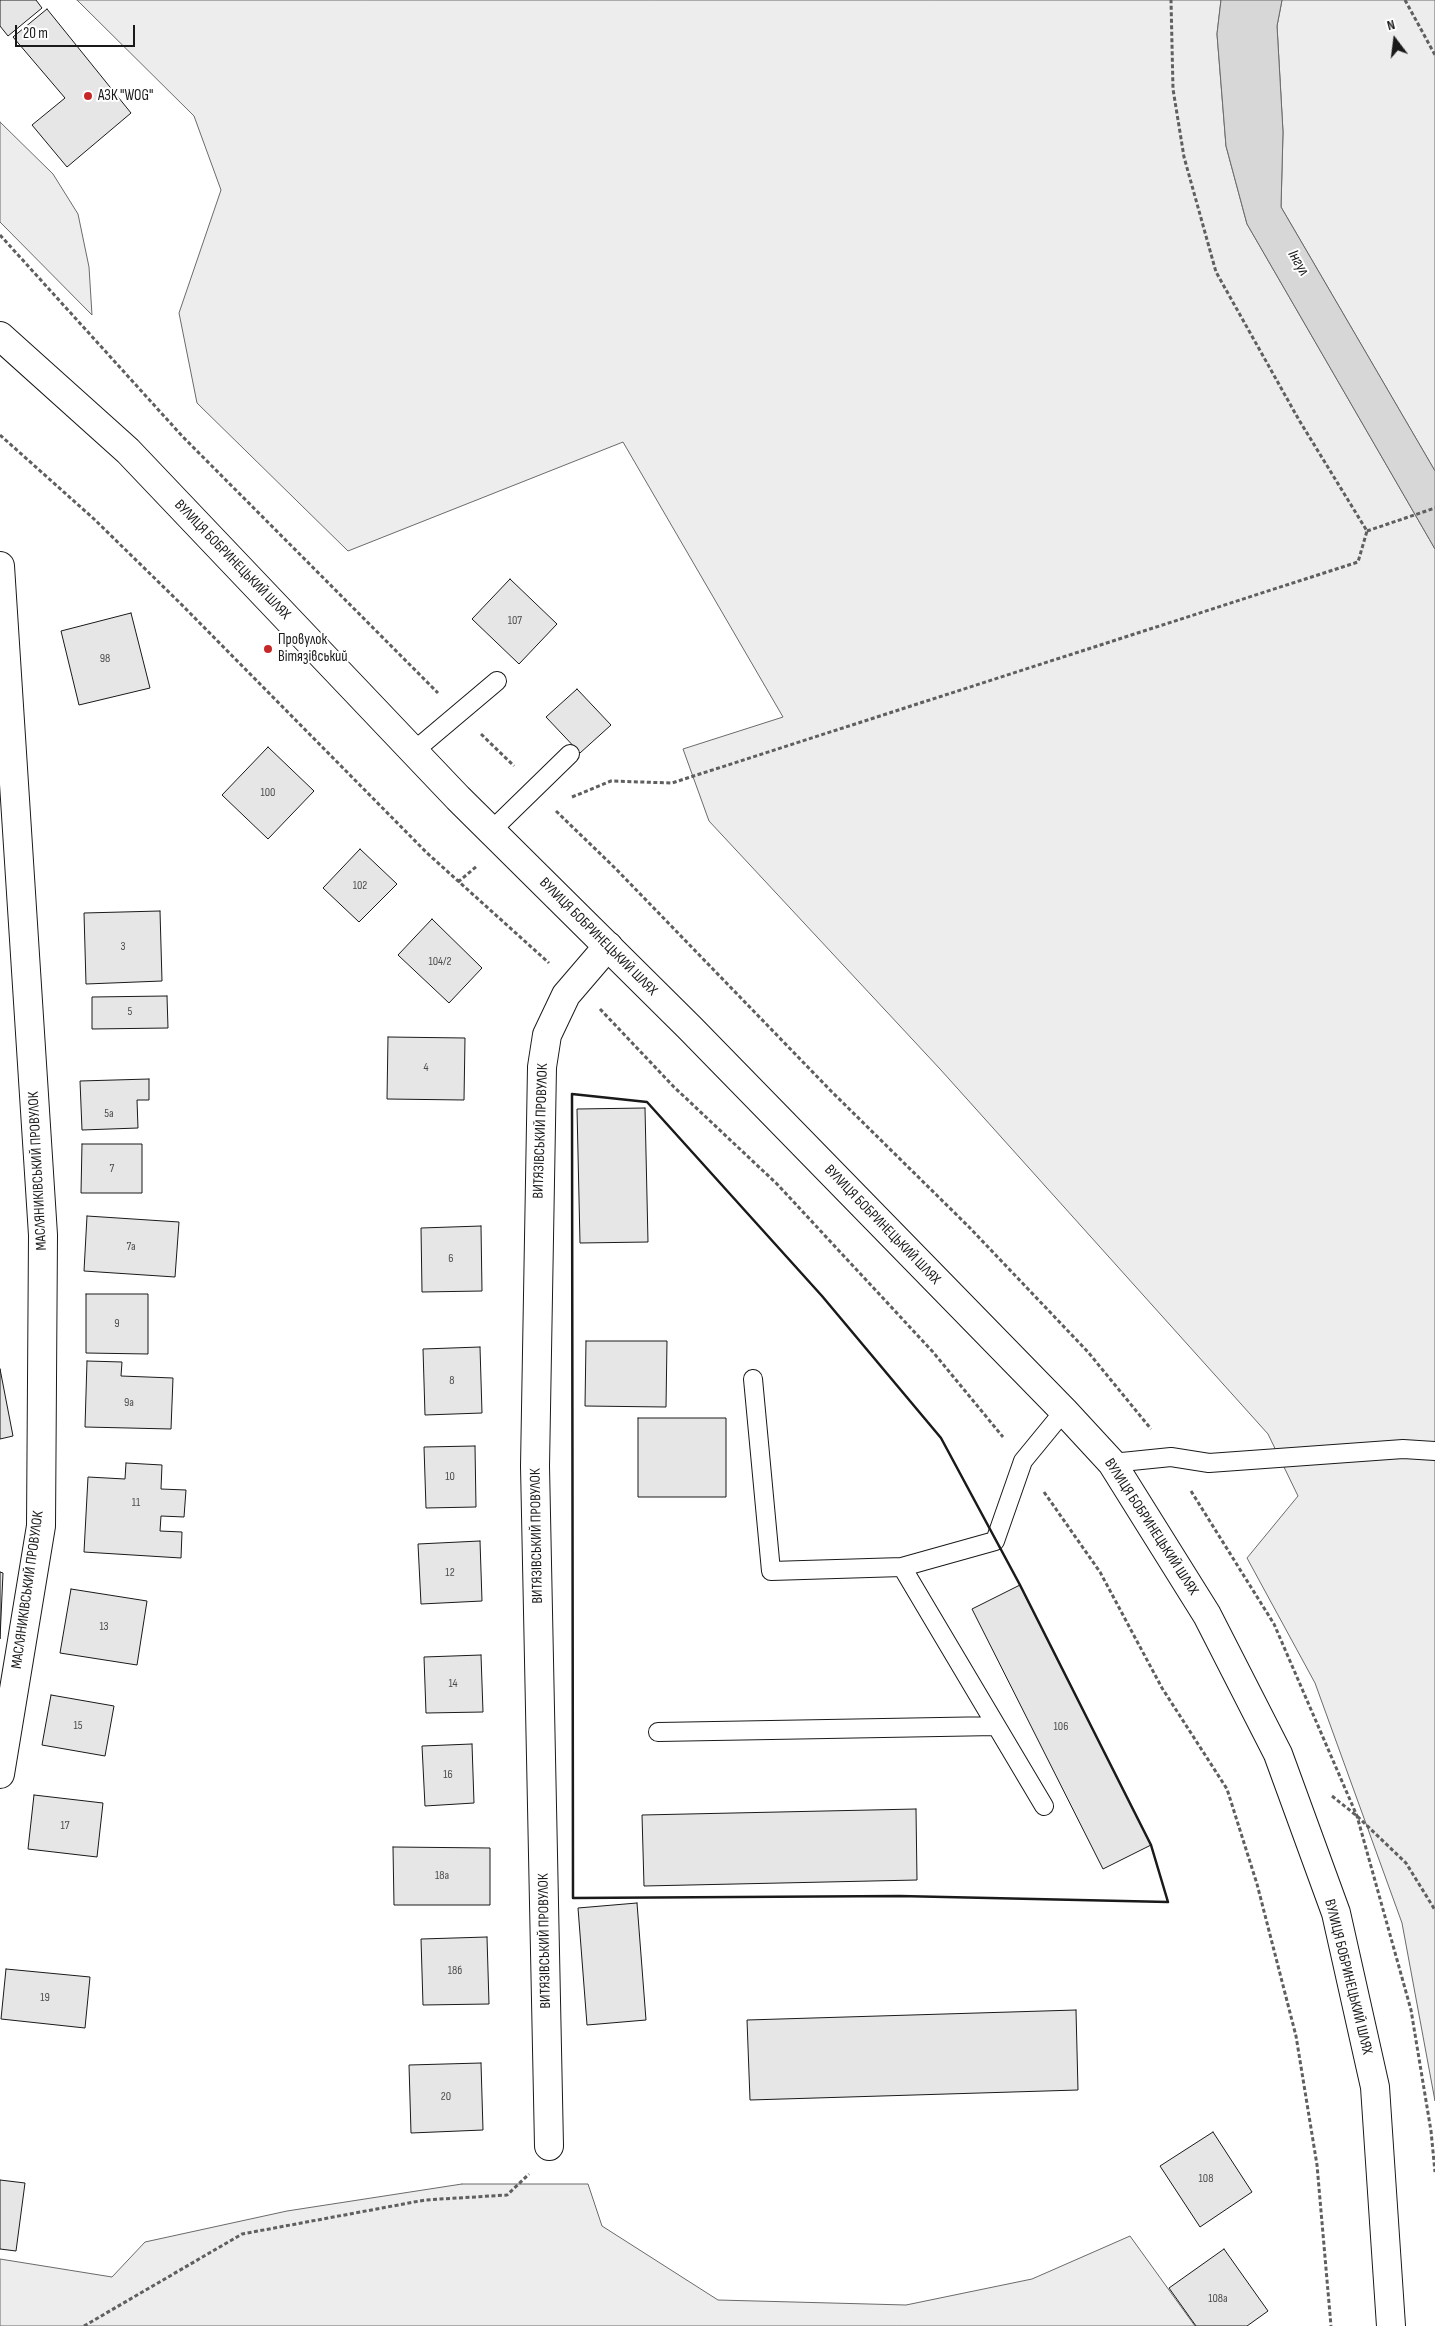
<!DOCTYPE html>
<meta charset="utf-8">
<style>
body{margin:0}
#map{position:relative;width:1435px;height:2326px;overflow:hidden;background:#fff;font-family:"Sofia Sans Condensed",sans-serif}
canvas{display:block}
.north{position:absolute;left:1370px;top:15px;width:50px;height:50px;-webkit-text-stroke:4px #fff;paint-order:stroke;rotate:345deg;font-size:14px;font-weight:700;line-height:20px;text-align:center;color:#1a1a1a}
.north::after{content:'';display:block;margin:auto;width:18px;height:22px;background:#1a1a1a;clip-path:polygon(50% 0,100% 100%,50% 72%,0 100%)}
.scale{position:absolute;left:15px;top:25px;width:120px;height:22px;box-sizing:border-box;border:2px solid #1a1a1a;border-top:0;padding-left:6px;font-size:15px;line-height:18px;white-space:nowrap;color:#1a1a1a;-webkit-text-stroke:4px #fff;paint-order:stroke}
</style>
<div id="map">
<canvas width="1435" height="2326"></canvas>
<div class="north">N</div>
<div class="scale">20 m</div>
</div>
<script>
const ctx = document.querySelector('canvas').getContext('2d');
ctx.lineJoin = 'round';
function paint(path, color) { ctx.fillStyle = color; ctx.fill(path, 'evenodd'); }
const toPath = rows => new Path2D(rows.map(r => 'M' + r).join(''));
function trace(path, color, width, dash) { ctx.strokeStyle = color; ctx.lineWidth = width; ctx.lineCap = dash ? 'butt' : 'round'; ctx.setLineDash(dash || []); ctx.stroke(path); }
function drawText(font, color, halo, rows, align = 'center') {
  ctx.font = font + ' "Sofia Sans Condensed",sans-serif'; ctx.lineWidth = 4; ctx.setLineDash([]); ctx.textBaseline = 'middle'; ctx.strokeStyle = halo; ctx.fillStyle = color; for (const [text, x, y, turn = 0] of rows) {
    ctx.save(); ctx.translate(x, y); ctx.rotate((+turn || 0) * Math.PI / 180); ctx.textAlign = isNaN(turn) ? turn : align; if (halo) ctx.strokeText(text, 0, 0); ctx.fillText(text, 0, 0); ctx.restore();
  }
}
const green = toPath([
 [77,0,1221,0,1217,34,1226,146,1247,224,1435,549,1435,2101,1402,1923,1315,1683,1247,1558,1298,1496,1268,1434,940,1069,709,821,683,749,783,717,623,442,348,551,197,403,179,313,221,190,194,116,77,0],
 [1282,0,1435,0,1435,471,1281,207,1283,132,1277,26,1282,0],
 [0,122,53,174,78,214,89,267,92,315,0,222,0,122],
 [462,2184,588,2184,602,2226,718,2300,906,2305,1032,2279,1130,2236,1195,2326,0,2326,0,2259,112,2277,145,2242,287,2211,462,2184]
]);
paint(green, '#ededed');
trace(green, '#6a6a6a', 1);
const water = toPath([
 [1221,0,1282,0,1277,26,1283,132,1281,207,1435,471,1435,549,1247,224,1226,146,1217,34,1221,0]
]);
paint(water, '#d7d7d7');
trace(water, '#6a6a6a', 1);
const building = toPath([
 [0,0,36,0,42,8,8,36,0,26,0,0],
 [47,9,131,113,67,167,32,125,65,98,13,37,47,9],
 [510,579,557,624,519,664,472,619,510,579],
 [131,613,150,688,79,705,61,631,131,613],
 [577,689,611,725,580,753,546,717,577,689],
 [268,747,314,791,268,839,222,795,268,747],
 [360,849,397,884,359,922,323,888,360,849],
 [160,911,162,981,86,984,84,913,160,911],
 [432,919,482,968,449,1003,398,955,432,919],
 [167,996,168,1028,92,1029,92,997,167,996],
 [388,1037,465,1038,464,1100,387,1099,388,1037],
 [149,1079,149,1100,137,1100,138,1128,82,1130,80,1081,149,1079],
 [645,1108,648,1242,580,1243,577,1109,645,1108],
 [82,1144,142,1144,142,1193,81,1193,82,1144],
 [87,1216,179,1222,175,1277,84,1271,87,1216],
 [481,1226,482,1291,422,1292,421,1228,481,1226],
 [86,1294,148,1294,148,1354,86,1353,86,1294],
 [586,1341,667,1341,666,1407,585,1406,586,1341],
 [480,1347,482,1413,425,1415,423,1349,480,1347],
 [87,1361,122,1362,121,1376,173,1378,171,1429,85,1427,87,1361],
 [0,1369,13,1436,0,1439,0,1369],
 [638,1418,726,1418,726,1497,638,1497,638,1418],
 [475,1446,476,1507,426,1508,424,1447,475,1446],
 [126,1463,162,1465,161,1489,186,1490,184,1517,161,1516,160,1531,182,1532,181,1558,84,1552,88,1477,125,1479,126,1463],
 [480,1541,482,1601,421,1604,418,1544,480,1541],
 [0,1572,3,1573,0,1639,0,1572],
 [1020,1585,1151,1845,1103,1869,972,1609,1020,1585],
 [71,1589,147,1601,137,1665,60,1653,71,1589],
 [481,1655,483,1712,426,1713,424,1657,481,1655],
 [51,1695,114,1706,105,1756,42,1745,51,1695],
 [472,1744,474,1803,425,1806,422,1746,472,1744],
 [34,1795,103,1803,97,1857,28,1849,34,1795],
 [916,1809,917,1880,644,1886,642,1815,916,1809],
 [393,1847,490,1848,490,1905,394,1905,393,1847],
 [637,1903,646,2020,587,2025,578,1908,637,1903],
 [487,1937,489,2004,423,2005,421,1939,487,1937],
 [6,1969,90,1977,85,2028,1,2019,6,1969],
 [1076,2010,1078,2090,750,2100,747,2020,1076,2010],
 [481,2063,483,2130,411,2133,409,2065,481,2063],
 [1213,2132,1252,2192,1200,2227,1160,2166,1213,2132],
 [0,2180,25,2183,16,2251,0,2249,0,2180],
 [1224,2249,1268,2311,1247,2326,1196,2326,1169,2288,1224,2249]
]);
paint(building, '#e6e6e6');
trace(building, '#1a1a1a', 1);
const service = toPath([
 [414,751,497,681],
 [491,831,570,754],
 [753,1379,771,1571,902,1567],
 [1112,1463,1171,1457,1209,1463,1403,1449,1435,1451],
 [658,1732,996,1726],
 [1044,1806,902,1567,995,1541,1023,1461,1064,1411]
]);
const minor = toPath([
 [0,566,43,1235,41,1526,0,1774],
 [549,2146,535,1466,542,1067,547,1035,566,995,608,946]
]);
const primary = toPath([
 [0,336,128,451,458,798,690,1028,1064,1411,1112,1463,1207,1615,1278,1754,1336,1913,1375,2087,1391,2326]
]);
trace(service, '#1a1a1a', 20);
trace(minor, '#1a1a1a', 30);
trace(primary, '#1a1a1a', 30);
trace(toPath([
 [1405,0,1435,55],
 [0,235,183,437,438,693],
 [0,435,94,519,180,603,427,853,549,963],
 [1367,531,1435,508],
 [481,734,514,766],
 [572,797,611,781,672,783,1358,562,1367,531,1299,420,1216,272,1184,157,1173,89,1171,0],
 [556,811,616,869,832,1092,969,1227,1088,1352,1151,1429],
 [458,882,477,866],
 [600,1009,674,1087,777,1184,933,1352,1003,1437],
 [1191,1491,1274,1624,1357,1816,1411,2010,1431,2131,1435,2172],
 [1044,1492,1100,1572,1162,1688,1227,1789,1257,1884,1296,2036,1317,2165,1331,2326],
 [1332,1796,1357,1816,1406,1863,1435,1910],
 [84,2326,242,2234,425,2200,507,2195,529,2174]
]), '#5f5f5f', 3, [4, 2.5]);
trace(service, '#fff', 18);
trace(minor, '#fff', 28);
trace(primary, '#fff', 28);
trace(toPath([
 [572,1094,647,1102,822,1296,941,1438,1020,1585,1151,1845,1168,1902,900,1896,573,1898,572,1094]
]), '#1a1a1a', 2.5);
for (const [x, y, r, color] of [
 [88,96,5,"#c62828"],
 [268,649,5,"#c62828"]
]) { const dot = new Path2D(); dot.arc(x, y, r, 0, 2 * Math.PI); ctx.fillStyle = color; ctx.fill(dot); trace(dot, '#fff', 2); }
drawText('12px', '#4d4d4d', null, [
 ["107",515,621],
 ["98",105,659],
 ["100",268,793],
 ["102",360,886],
 ["3",123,947],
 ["104/2",440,962],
 ["5",130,1012],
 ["4",426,1068],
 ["5а",109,1114],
 ["7",112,1169],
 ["7а",131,1247],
 ["6",451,1259],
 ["9",117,1324],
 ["8",452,1381],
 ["9а",129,1403],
 ["10",450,1477],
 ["11",136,1503],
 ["12",450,1573],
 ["13",104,1627],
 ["14",453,1684],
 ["15",78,1726],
 ["106",1061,1727],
 ["16",448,1775],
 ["17",65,1826],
 ["18а",442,1876],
 ["18б",455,1971],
 ["19",45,1998],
 ["20",446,2097],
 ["108",1206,2179],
 ["108а",1218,2299]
]);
drawText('15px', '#1a1a1a', '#fff', [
 ["АЗК \"WOG\"",98,96],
 ["Провулок",278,640],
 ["Вітязівський",278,657]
], 'left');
drawText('15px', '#1a1a1a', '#fff', [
 ["ВУЛИЦЯ БОБРИНЕЦЬКИЙ ШЛЯХ",232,560,46],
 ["ВУЛИЦЯ БОБРИНЕЦЬКИЙ ШЛЯХ",598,937,45],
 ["ВИТЯЗІВСЬКИЙ ПРОВУЛОК",541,1131,-88],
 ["МАСЛЯНИКІВСЬКИЙ ПРОВУЛОК",38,1171,-93],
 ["ВУЛИЦЯ БОБРИНЕЦЬКИЙ ШЛЯХ",882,1225,46],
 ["ВУЛИЦЯ БОБРИНЕЦЬКИЙ ШЛЯХ",1151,1527,57],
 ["ВИТЯЗІВСЬКИЙ ПРОВУЛОК",537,1536,-91],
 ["МАСЛЯНИКІВСЬКИЙ ПРОВУЛОК",28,1590,-82],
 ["ВИТЯЗІВСЬКИЙ ПРОВУЛОК",545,1941,-91],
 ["ВУЛИЦЯ БОБРИНЕЦЬКИЙ ШЛЯХ",1348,1977,76]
]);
drawText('italic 16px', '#1a1a1a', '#fff', [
 ["Інгул",1298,263,60]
]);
</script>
